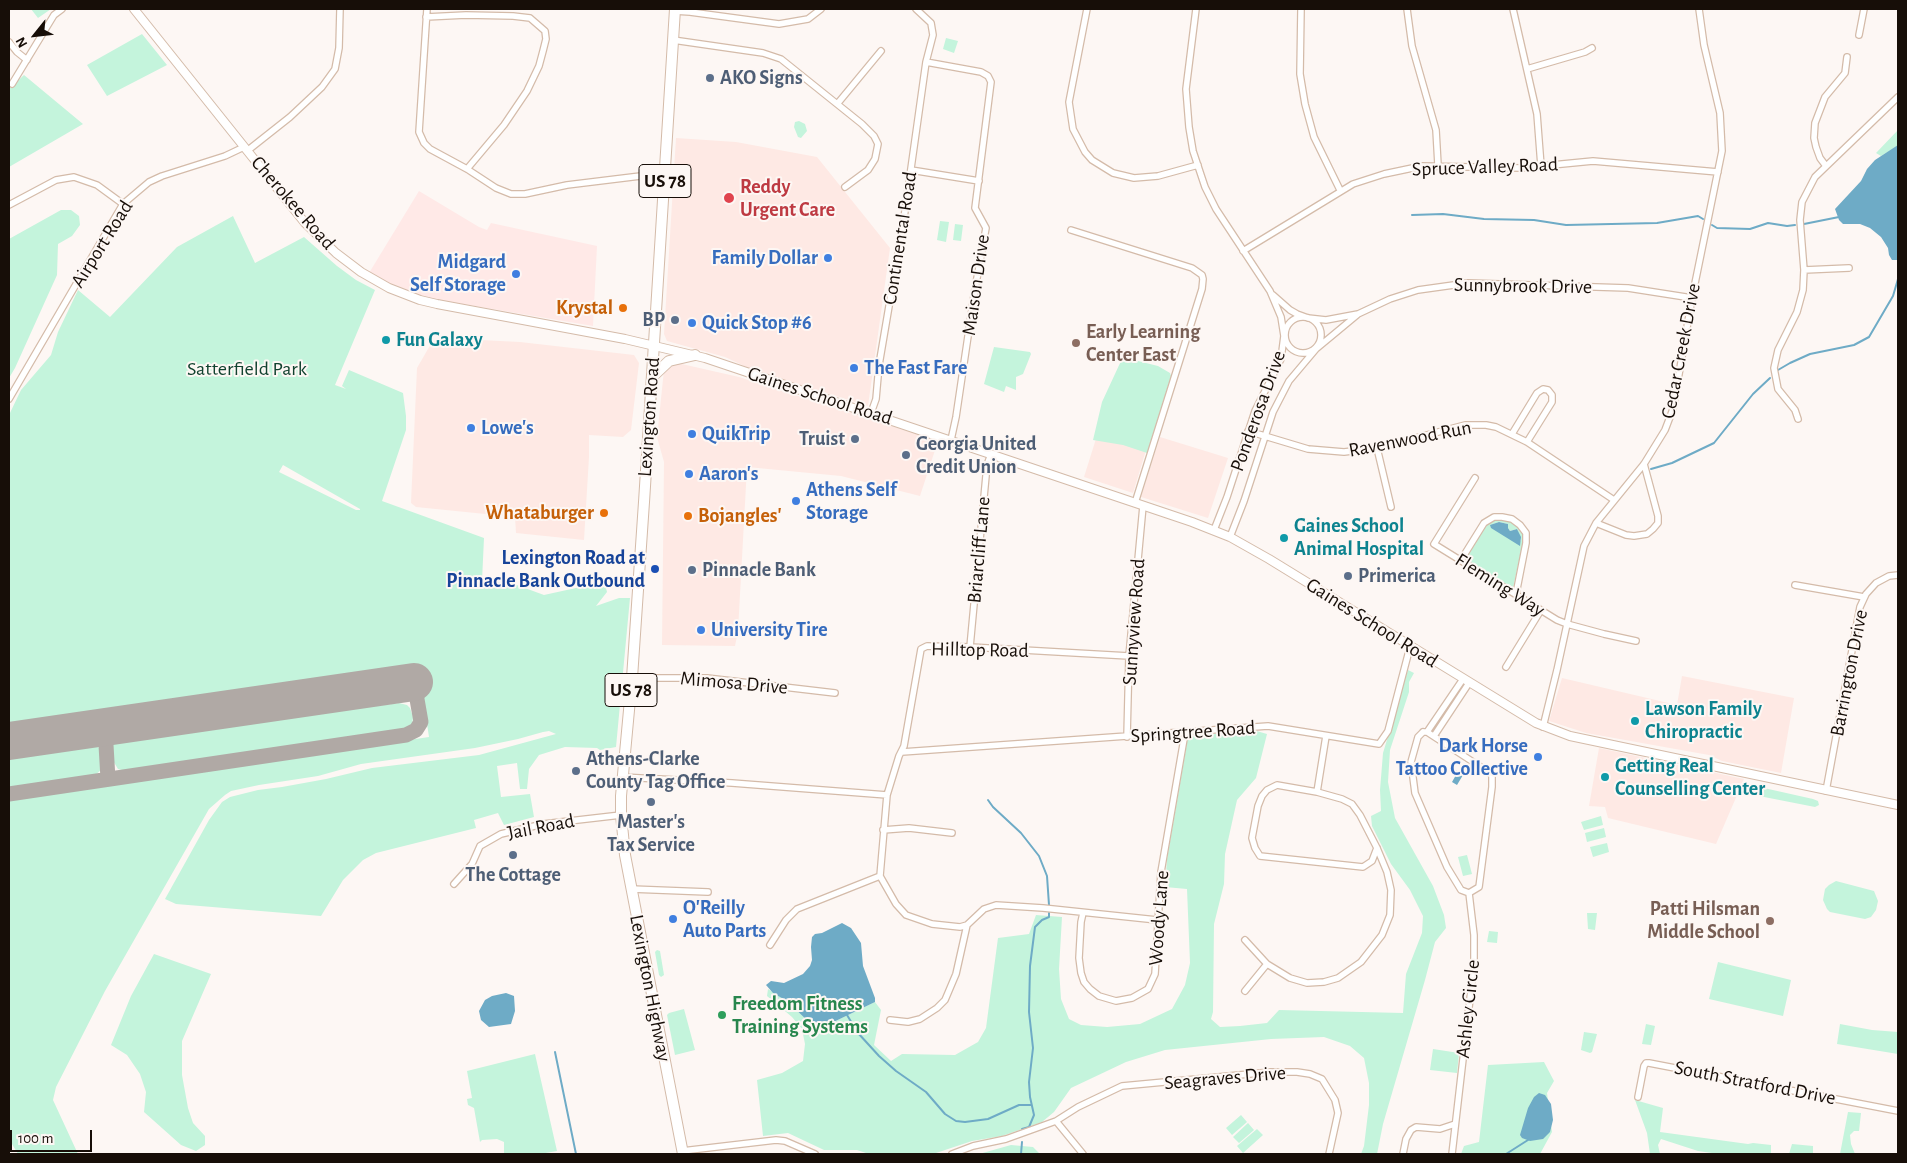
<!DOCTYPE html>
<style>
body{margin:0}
#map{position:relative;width:1907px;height:1163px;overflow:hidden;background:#fdf7f4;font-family:"Alegreya Sans",sans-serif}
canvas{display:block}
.frame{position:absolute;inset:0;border:10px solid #170e08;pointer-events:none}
.north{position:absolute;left:10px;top:10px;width:50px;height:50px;-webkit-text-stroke:4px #fdf7f4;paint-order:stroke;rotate:241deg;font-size:14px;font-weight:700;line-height:20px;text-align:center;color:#170e08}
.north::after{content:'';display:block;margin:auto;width:18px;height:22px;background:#170e08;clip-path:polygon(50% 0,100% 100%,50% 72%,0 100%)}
.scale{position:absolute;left:10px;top:1130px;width:82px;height:22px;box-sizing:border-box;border:2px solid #170e08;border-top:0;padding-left:6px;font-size:15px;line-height:18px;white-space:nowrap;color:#170e08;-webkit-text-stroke:4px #fdf7f4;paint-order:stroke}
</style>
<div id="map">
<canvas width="1907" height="1163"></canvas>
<div class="frame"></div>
<div class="north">N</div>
<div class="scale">100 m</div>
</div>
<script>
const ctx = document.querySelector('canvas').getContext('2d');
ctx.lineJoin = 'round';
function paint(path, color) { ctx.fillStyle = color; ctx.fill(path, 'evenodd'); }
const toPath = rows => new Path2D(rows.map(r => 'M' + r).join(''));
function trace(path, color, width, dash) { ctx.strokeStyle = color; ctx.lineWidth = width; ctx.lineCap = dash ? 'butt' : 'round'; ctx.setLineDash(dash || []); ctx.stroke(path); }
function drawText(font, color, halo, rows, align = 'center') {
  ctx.font = font + ' "Alegreya Sans",sans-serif'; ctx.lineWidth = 4; ctx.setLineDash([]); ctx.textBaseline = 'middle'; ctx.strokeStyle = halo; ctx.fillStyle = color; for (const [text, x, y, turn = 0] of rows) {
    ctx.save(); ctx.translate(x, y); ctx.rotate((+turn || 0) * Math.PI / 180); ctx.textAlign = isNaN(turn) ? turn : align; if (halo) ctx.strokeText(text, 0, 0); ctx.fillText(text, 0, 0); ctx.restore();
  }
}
paint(toPath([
 [676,138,736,142,817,157,890,248,868,406,755,371,725,357,667,341,664,334],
 [441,338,520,342,634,355,639,363,631,430,623,437,589,435,589,457,584,540,516,533,515,517,416,507,411,503,417,368,432,342],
 [673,362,739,377,938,441,920,496,841,476,747,467,738,631,735,646,662,645,664,462,657,437,664,370],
 [1105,410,1153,427,1133,493,1084,477],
 [1160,437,1228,458,1208,518,1141,497],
 [1682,676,1794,698,1781,773,1722,761,1709,755,1586,733,1549,721,1562,678,1677,705],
 [1599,748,1744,779,1716,844,1608,818,1605,807,1589,806]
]), '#fee9e4');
paint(toPath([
 [419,191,479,227,487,230,491,223,597,246,593,326,427,298,408,293,369,273]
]), '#ffe9e7');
paint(toPath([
 [31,9,51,9,38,18],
 [142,34,167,65,107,96,87,65],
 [946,38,958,41,954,53,943,49],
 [24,75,83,124,9,167,9,89],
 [799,121,805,124,807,131,801,138,798,137,794,127,795,122],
 [1898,130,1898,146,1881,156,1876,153],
 [61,210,71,210,79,216,80,225,72,236,58,244,57,275,15,368,9,378,9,239],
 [233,216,255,263,304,237,337,266,356,280,375,290,335,385,346,389,342,386,349,370,403,393,406,416,406,430,382,501,484,538,482,581,514,584,544,595,594,584,606,588,607,592,596,606,619,598,630,598,616,747,600,750,597,748,565,747,539,755,529,769,527,789,520,789,517,763,497,766,501,797,530,794,534,817,504,825,498,813,474,820,476,828,376,853,363,860,343,880,321,916,176,904,165,899,209,820,222,802,230,797,258,790,282,787,326,779,372,768,479,755,556,734,549,731,543,732,518,739,475,748,361,764,318,776,259,785,231,791,225,795,209,809,105,991,56,1087,53,1100,78,1154,18,1154,9,1139,9,798,429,737,418,665,368,672,363,674,358,679,9,729,9,415,21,390,51,355,58,332,78,290,110,317,177,247],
 [283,465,360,509,360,510,356,510,279,472],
 [940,221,949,222,946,242,937,240],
 [955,224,963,225,961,241,953,240],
 [994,347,1030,352,1031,354,1023,374,1016,377,1016,390,1006,386,1004,392,984,384],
 [1126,358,1158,366,1170,373,1171,376,1147,453,1123,445,1093,440,1102,402,1121,361],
 [1494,519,1510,520,1519,526,1524,537,1513,588,1465,559,1486,524],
 [1499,522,1508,524,1508,528,1510,531,1517,529,1521,541,1491,525],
 [1408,670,1414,673,1409,682,1409,692,1390,750,1388,782,1395,818,1433,886,1444,915,1446,928,1435,942,1425,980,1383,1124,1377,1154,1361,1154,1364,1146,1369,1105,1369,1083,1364,1058,1350,1046,1324,1037,1271,1039,1165,1050,1126,1062,1071,1088,1054,1112,1042,1122,1002,1136,972,1141,933,1154,869,1154,857,1150,824,1150,788,1133,763,1136,757,1080,782,1073,803,1061,805,1044,802,1029,792,1017,767,996,768,989,787,1001,817,1030,875,1002,881,1010,874,1045,891,1061,902,1054,955,1055,978,1042,986,1028,998,938,1029,934,1036,915,1062,917,1059,969,1061,999,1069,1019,1081,1025,1107,1027,1140,1024,1172,1009,1185,985,1190,963,1187,889,1165,887,1167,859,1188,737,1253,730,1267,734,1256,778,1237,800,1225,854,1224,884,1214,924,1213,1012,1211,1019,1220,1027,1240,1026,1267,1023,1279,1010,1403,1013,1406,974,1422,933,1423,916,1410,890,1391,864,1372,826,1371,816,1381,811,1380,790,1383,753],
 [399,703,407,705,410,708,413,717,412,726,402,732,126,771,118,769,112,759,112,745,120,738,357,704,369,707],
 [88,743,96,744,99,748,103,760,101,770,94,776,9,788,9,754],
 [1755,786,1813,799,1818,801,1819,805,1815,807,1754,795,1751,792],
 [1601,816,1603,825,1584,830,1581,822],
 [1604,828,1606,837,1587,842,1585,833],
 [1607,843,1609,852,1593,857,1590,847],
 [1467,855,1472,874,1463,876,1458,857],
 [1836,881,1874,891,1878,901,1876,910,1871,917,1865,919,1830,912,1827,909,1823,900,1825,889,1829,885],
 [1587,913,1597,913,1595,930,1588,929],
 [1489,931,1498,932,1497,943,1487,942],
 [657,950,660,951,664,975,661,977,659,975,655,952],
 [154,954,211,974,182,1041,182,1075,188,1108,193,1123,205,1136,205,1145,196,1151,181,1145,144,1112,146,1092,140,1074,127,1055,111,1045,131,996],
 [1718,962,1791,980,1783,1016,1709,999],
 [684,1009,695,1050,675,1055,667,1015,669,1013],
 [1646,1024,1655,1026,1651,1045,1642,1044],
 [1840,1024,1872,1030,1898,1032,1898,1054,1837,1044],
 [1584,1032,1597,1034,1592,1052,1590,1053,1581,1050],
 [1433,1049,1459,1053,1457,1073,1430,1070],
 [535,1054,557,1151,540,1154,504,1154,504,1142,497,1139,482,1140,480,1142,474,1108,468,1105,467,1099,472,1098,467,1071],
 [1544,1062,1554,1081,1547,1093,1552,1132,1540,1154,1461,1154,1464,1146,1479,1142,1488,1065],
 [1635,1100,1663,1108,1660,1132,1748,1144,1753,1143,1771,1145,1771,1154,1719,1154,1698,1151,1661,1139,1658,1145,1660,1154,1650,1154,1647,1133],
 [1848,1112,1861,1113,1859,1131,1854,1131,1850,1135,1851,1144,1855,1154,1840,1154],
 [1241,1115,1247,1122,1232,1135,1226,1128],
 [1248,1123,1254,1130,1239,1143,1233,1137],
 [1257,1129,1263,1135,1243,1153,1237,1146],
 [1792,1144,1813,1146,1813,1154,1789,1154],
 [1011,1145,1033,1147,1040,1154,979,1154]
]), '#c4f4dc');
paint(toPath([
 [1898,145,1898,260,1892,260,1889,255,1888,248,1881,237,1870,228,1860,224,1843,224,1839,220,1835,209,1861,181,1867,169,1875,160],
 [1499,522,1508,524,1508,528,1510,531,1517,529,1521,537,1520,546,1491,528,1490,525],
 [1454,769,1463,775,1457,785,1452,782,1456,775,1452,772],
 [842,923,851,928,861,943,863,966,875,998,875,1002,817,1030,787,1001,773,993,766,985,771,981,784,983,803,974,810,966,812,960,811,947,812,937,815,934,822,933],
 [506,993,514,996,515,1011,511,1024,489,1027,481,1020,479,1011,485,1000,492,996],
 [1539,1093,1545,1095,1551,1104,1553,1120,1550,1132,1543,1139,1530,1141,1522,1138,1520,1135,1528,1108,1534,1097]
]), '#6eabc6');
trace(toPath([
 [1412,215,1443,214,1484,219,1534,220,1566,225,1657,223,1698,216,1703,219],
 [1804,224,1839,217],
 [1712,225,1717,228,1750,229,1768,223,1787,226,1795,225],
 [1778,370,1790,363,1810,354,1854,345,1869,337,1893,296,1898,279],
 [1651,469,1672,463,1714,443,1753,394,1770,378],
 [988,800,993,807,1021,833,1039,856,1047,876,1049,905],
 [847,1015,858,1033,879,1056,896,1071,926,1092,945,1114,956,1121,965,1122,988,1119,1019,1105,1031,1105],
 [555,1052,576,1154],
 [1022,1129,1029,1127,1034,1115,1030,1097,1029,1082,1033,1048,1029,1012,1030,966,1035,927,1042,920,1049,917,1049,913],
 [1021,1154,1022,1142],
 [1506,1154,1528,1140]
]), '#6eabc6', 2);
trace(toPath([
 [105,728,108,779],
 [9,794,406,735,416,730,421,722,414,682]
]), '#b0a9a5', 15);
trace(toPath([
 [9,741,414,682]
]), '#b0a9a5', 38);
const street = toPath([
 [427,9,419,132,424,143,430,149,467,169,496,188,511,194,525,194,567,185,665,173],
 [1087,9,1069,102,1073,129,1085,152,1092,160,1113,173,1134,178,1158,176,1198,165],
 [1196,9,1186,89,1189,127,1193,151,1205,187,1216,209,1270,291,1281,317,1284,336,1281,359,1255,411,1227,497,1214,530],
 [1301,9,1300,74,1305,104,1314,137,1340,190],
 [1407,9,1412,46,1436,130,1438,165],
 [1513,9,1537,114,1541,166],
 [674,11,690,12,779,24,808,19,821,9],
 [426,17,466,15,513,16,530,18,545,31,546,39,543,51,539,66,527,91,504,125,467,169],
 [1859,35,1864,9],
 [673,40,763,53,781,59,862,124,874,136,878,144,875,159,868,170,845,187],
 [9,42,17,52,27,60],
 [926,62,981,72,988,76,991,82,975,208,986,228,975,289,956,417,951,440],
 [1527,69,1585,52,1592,48],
 [12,84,54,15,62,9],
 [838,103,881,51],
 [247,151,290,117,322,87,335,69,339,48,340,9],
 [1826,166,1820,158,1816,147,1814,138,1815,123,1825,97,1845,73,1847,57],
 [911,170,979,181],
 [9,205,56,180,74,177,97,185,123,204],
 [1071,230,1192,268,1202,275,1203,279,1202,289,1135,503],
 [1243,251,1353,184,1384,174,1422,166,1521,168,1593,161,1718,172],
 [1804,270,1849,268],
 [1273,295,1290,310,1297,314,1308,318,1326,320,1358,314,1390,299,1418,290,1468,283,1628,288,1692,298],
 '1285 335a18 18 0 1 1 36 0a18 18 0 1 1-36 0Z',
 [9,399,123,204,149,182,162,176,225,156,244,147],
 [871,413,876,399,879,365,904,218,926,62,933,35,931,23,916,9],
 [1798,419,1795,410,1778,389,1774,368,1778,350,1797,312,1803,290,1804,270,1800,220,1802,202,1815,177,1898,97],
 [1248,431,1308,449,1344,452,1377,448,1465,425,1486,425,1496,427,1527,442,1614,500],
 [1512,434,1537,393,1543,389,1548,390,1552,395,1552,402,1527,442],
 [1377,448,1391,507],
 [1475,478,1434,544,1557,620,1567,624,1604,634,1636,641],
 [1596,523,1626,535,1634,536,1647,534,1653,529,1658,523,1658,516,1644,464],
 [1230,537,1244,501,1273,412,1289,381,1316,349,1357,315],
 [1461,560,1484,523,1494,517,1502,517,1512,519,1520,525,1526,533,1526,543,1516,594],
 [1795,585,1864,597],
 [970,647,987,465,991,454],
 [1129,656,970,647,927,646,921,649,904,746,899,756,887,795,880,876,896,904,906,915,932,924,960,927,967,925,984,909,996,905,1043,908,1157,920],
 [1506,667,1541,610],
 [632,678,707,678,835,693],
 [1543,727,1557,670,1584,546,1596,523,1644,464,1665,430,1673,409,1692,298,1722,151,1720,113,1704,45,1699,9],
 [1423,732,1427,732,1490,773,1492,776,1492,787,1479,887,1469,893,1461,890,1447,867,1415,793,1411,762,1418,737,1423,732],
 [1427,732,1463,679],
 [1434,736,1469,683],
 [1127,737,1129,656,1143,506],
 [902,752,1268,726,1379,744,1388,731,1410,647],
 [622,777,732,783,887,795],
 [1826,791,1860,607,1866,594,1876,583,1889,576,1898,575],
 [1317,792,1326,736],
 [883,830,909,828,952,833],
 [454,884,472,864,480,846,501,834,543,824,621,815],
 [631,889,708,892],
 [1083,913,1081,922,1079,958,1081,973,1084,982,1090,989,1099,996,1116,1001,1132,998,1148,989,1155,974,1161,872,1185,733],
 [1245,940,1267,964,1290,978,1307,983,1324,982,1338,978,1361,962,1382,935,1390,915,1391,890,1387,872,1377,848,1360,815,1352,804,1342,799,1317,792,1277,785,1267,790,1262,796,1258,806,1252,838,1255,848,1260,856,1363,867,1372,861,1377,848],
 [770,945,786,920,797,909,880,876],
 [1245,991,1267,964],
 [890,1020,908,1022,920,1019,937,1008,945,1000,956,974,967,925],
 [1638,1097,1644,1066,1646,1063,1649,1063,1898,1111],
 [682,1151,776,1140,785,1141,815,1154],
 [952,1154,973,1146,1006,1139,1056,1121],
 [1083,1154,1056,1121,1078,1107,1122,1086,1271,1072,1297,1072,1310,1074,1322,1079,1335,1100,1338,1113,1329,1154],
 [1403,1154,1406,1139,1411,1130,1416,1127,1440,1129,1455,1124],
 [1452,1154,1474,964,1474,935,1469,893]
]);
const secondary = toPath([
 [134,9,305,223,336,253,361,272,389,288,420,300,437,304,625,339,705,358,1192,522,1230,537,1269,559,1536,723,1570,736,1898,805]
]);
const highway = toPath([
 [675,9,644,502,632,678,621,796,621,815,625,855,683,1154],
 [652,377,669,361,695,355]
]);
trace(street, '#d4bba9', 8);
trace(secondary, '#d4bba9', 10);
trace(highway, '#d4bba9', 12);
trace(street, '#fff', 5.5);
trace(secondary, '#fff', 8);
trace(highway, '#fff', 10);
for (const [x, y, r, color] of [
 [710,78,5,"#5c6f8a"],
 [729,198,6,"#e0444e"],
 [828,258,5,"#3f7fe0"],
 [516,274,5,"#3f7fe0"],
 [623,308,5,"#e8710a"],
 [675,320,5,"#5c6f8a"],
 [692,323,5,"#3f7fe0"],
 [386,340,5,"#0f9aa8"],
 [1076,343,5,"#8d6e63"],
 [854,368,5,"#3f7fe0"],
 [471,428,5,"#3f7fe0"],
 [692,434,5,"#3f7fe0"],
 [855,439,5,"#5c6f8a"],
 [906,455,5,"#5c6f8a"],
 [689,474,5,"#3f7fe0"],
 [796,501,5,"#3f7fe0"],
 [604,513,5,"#e8710a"],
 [688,516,5,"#e8710a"],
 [1284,538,5,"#0f9aa8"],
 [655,569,5,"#1a4fb4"],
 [692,570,5,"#5c6f8a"],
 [1348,576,5,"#5c6f8a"],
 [701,630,5,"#3f7fe0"],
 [1635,721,5,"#0f9aa8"],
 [1538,757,5,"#3f7fe0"],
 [576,771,5,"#5c6f8a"],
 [1605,777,5,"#0f9aa8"],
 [651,802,5,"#5c6f8a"],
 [513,855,5,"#5c6f8a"],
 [673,919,5,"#3f7fe0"],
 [1770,921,5,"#8d6e63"],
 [722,1015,5,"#2e9e5b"]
]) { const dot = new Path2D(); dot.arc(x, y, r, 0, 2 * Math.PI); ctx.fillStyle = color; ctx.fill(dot); trace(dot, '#fdf7f4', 2); }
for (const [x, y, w] of [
 [665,181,52],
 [631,690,52]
]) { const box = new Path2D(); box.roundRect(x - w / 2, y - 16.5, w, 33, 4); ctx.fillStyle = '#fdf7f4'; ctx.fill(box); trace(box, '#170e08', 1); }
drawText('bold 19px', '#170e08', null, [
 ["US 78",665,181],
 ["US 78",631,690]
]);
drawText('bold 20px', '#4e5e75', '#fdf7f4', [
 ["AKO Signs",720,78],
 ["BP",665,320,"right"],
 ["Truist",845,439,"right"],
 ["Georgia United",916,444],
 ["Credit Union",916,467],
 ["Pinnacle Bank",702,570],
 ["Primerica",1358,576],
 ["Athens-Clarke",586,759],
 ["County Tag Office",586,782],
 ["Master's",651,822,"center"],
 ["Tax Service",651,845,"center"],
 ["The Cottage",513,875,"center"]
], 'left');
drawText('20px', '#170e08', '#fdf7f4', [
 ["Spruce Valley Road",1485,167,-2],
 ["Cherokee Road",293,203,49],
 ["Continental Road",900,238,-81],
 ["Airport Road",102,244,-58],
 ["Maison Drive",976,285,-82],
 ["Sunnybrook Drive",1523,286,1],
 ["Cedar Creek Drive",1681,351,-79],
 ["Gaines School Road",820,396,18],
 ["Ponderosa Drive",1258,411,-70],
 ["Lexington Road",649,417,-86],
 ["Ravenwood Run",1410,439,-11],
 ["Briarcliff Lane",979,550,-85],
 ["Fleming Way",1500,585,32],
 ["Sunnyview Road",1134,622,-86],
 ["Gaines School Road",1372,623,32],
 ["Hilltop Road",980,650,1],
 ["Barrington Drive",1849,673,-79],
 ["Mimosa Drive",734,683,5],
 ["Springtree Road",1193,732,-4],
 ["Jail Road",541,827,-11],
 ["Woody Lane",1159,918,-86],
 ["Lexington Highway",650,988,79],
 ["Ashley Circle",1468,1009,-84],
 ["Seagraves Drive",1225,1078,-5],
 ["South Stratford Drive",1755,1083,11]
]);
drawText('bold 20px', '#be3a42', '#fdf7f4', [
 ["Reddy",740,187],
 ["Urgent Care",740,210]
], 'left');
drawText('bold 20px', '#366cbe', '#fdf7f4', [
 ["Family Dollar",818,258,"right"],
 ["Midgard",506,262,"right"],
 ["Self Storage",506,285,"right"],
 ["Quick Stop #6",702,323],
 ["The Fast Fare",864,368],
 ["Lowe's",481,428],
 ["QuikTrip",702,434],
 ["Aaron's",699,474],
 ["Athens Self",806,490],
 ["Storage",806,513],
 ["University Tire",711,630],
 ["Dark Horse",1528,746,"right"],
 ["Tattoo Collective",1528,769,"right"],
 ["O'Reilly",683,908],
 ["Auto Parts",683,931]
], 'left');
drawText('bold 20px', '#c56008', '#fdf7f4', [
 ["Krystal",613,308],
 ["Whataburger",594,513],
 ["Bojangles'",698,516,"left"]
], 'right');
drawText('bold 20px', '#785e54', '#fdf7f4', [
 ["Early Learning",1086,332],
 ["Center East",1086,355],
 ["Patti Hilsman",1760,909,"right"],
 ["Middle School",1760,932,"right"]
], 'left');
drawText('bold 20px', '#0d838f', '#fdf7f4', [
 ["Fun Galaxy",396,340],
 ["Gaines School",1294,526],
 ["Animal Hospital",1294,549],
 ["Lawson Family",1645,709],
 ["Chiropractic",1645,732],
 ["Getting Real",1615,766],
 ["Counselling Center",1615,789]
], 'left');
drawText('20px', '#11422f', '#fdf7f4', [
 ["Satterfield Park",247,369]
]);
drawText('bold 20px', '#164399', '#fdf7f4', [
 ["Lexington Road at",645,558],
 ["Pinnacle Bank Outbound",645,581]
], 'right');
drawText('bold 20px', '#27864d', '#fdf7f4', [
 ["Freedom Fitness",732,1004],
 ["Training Systems",732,1027]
], 'left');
</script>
